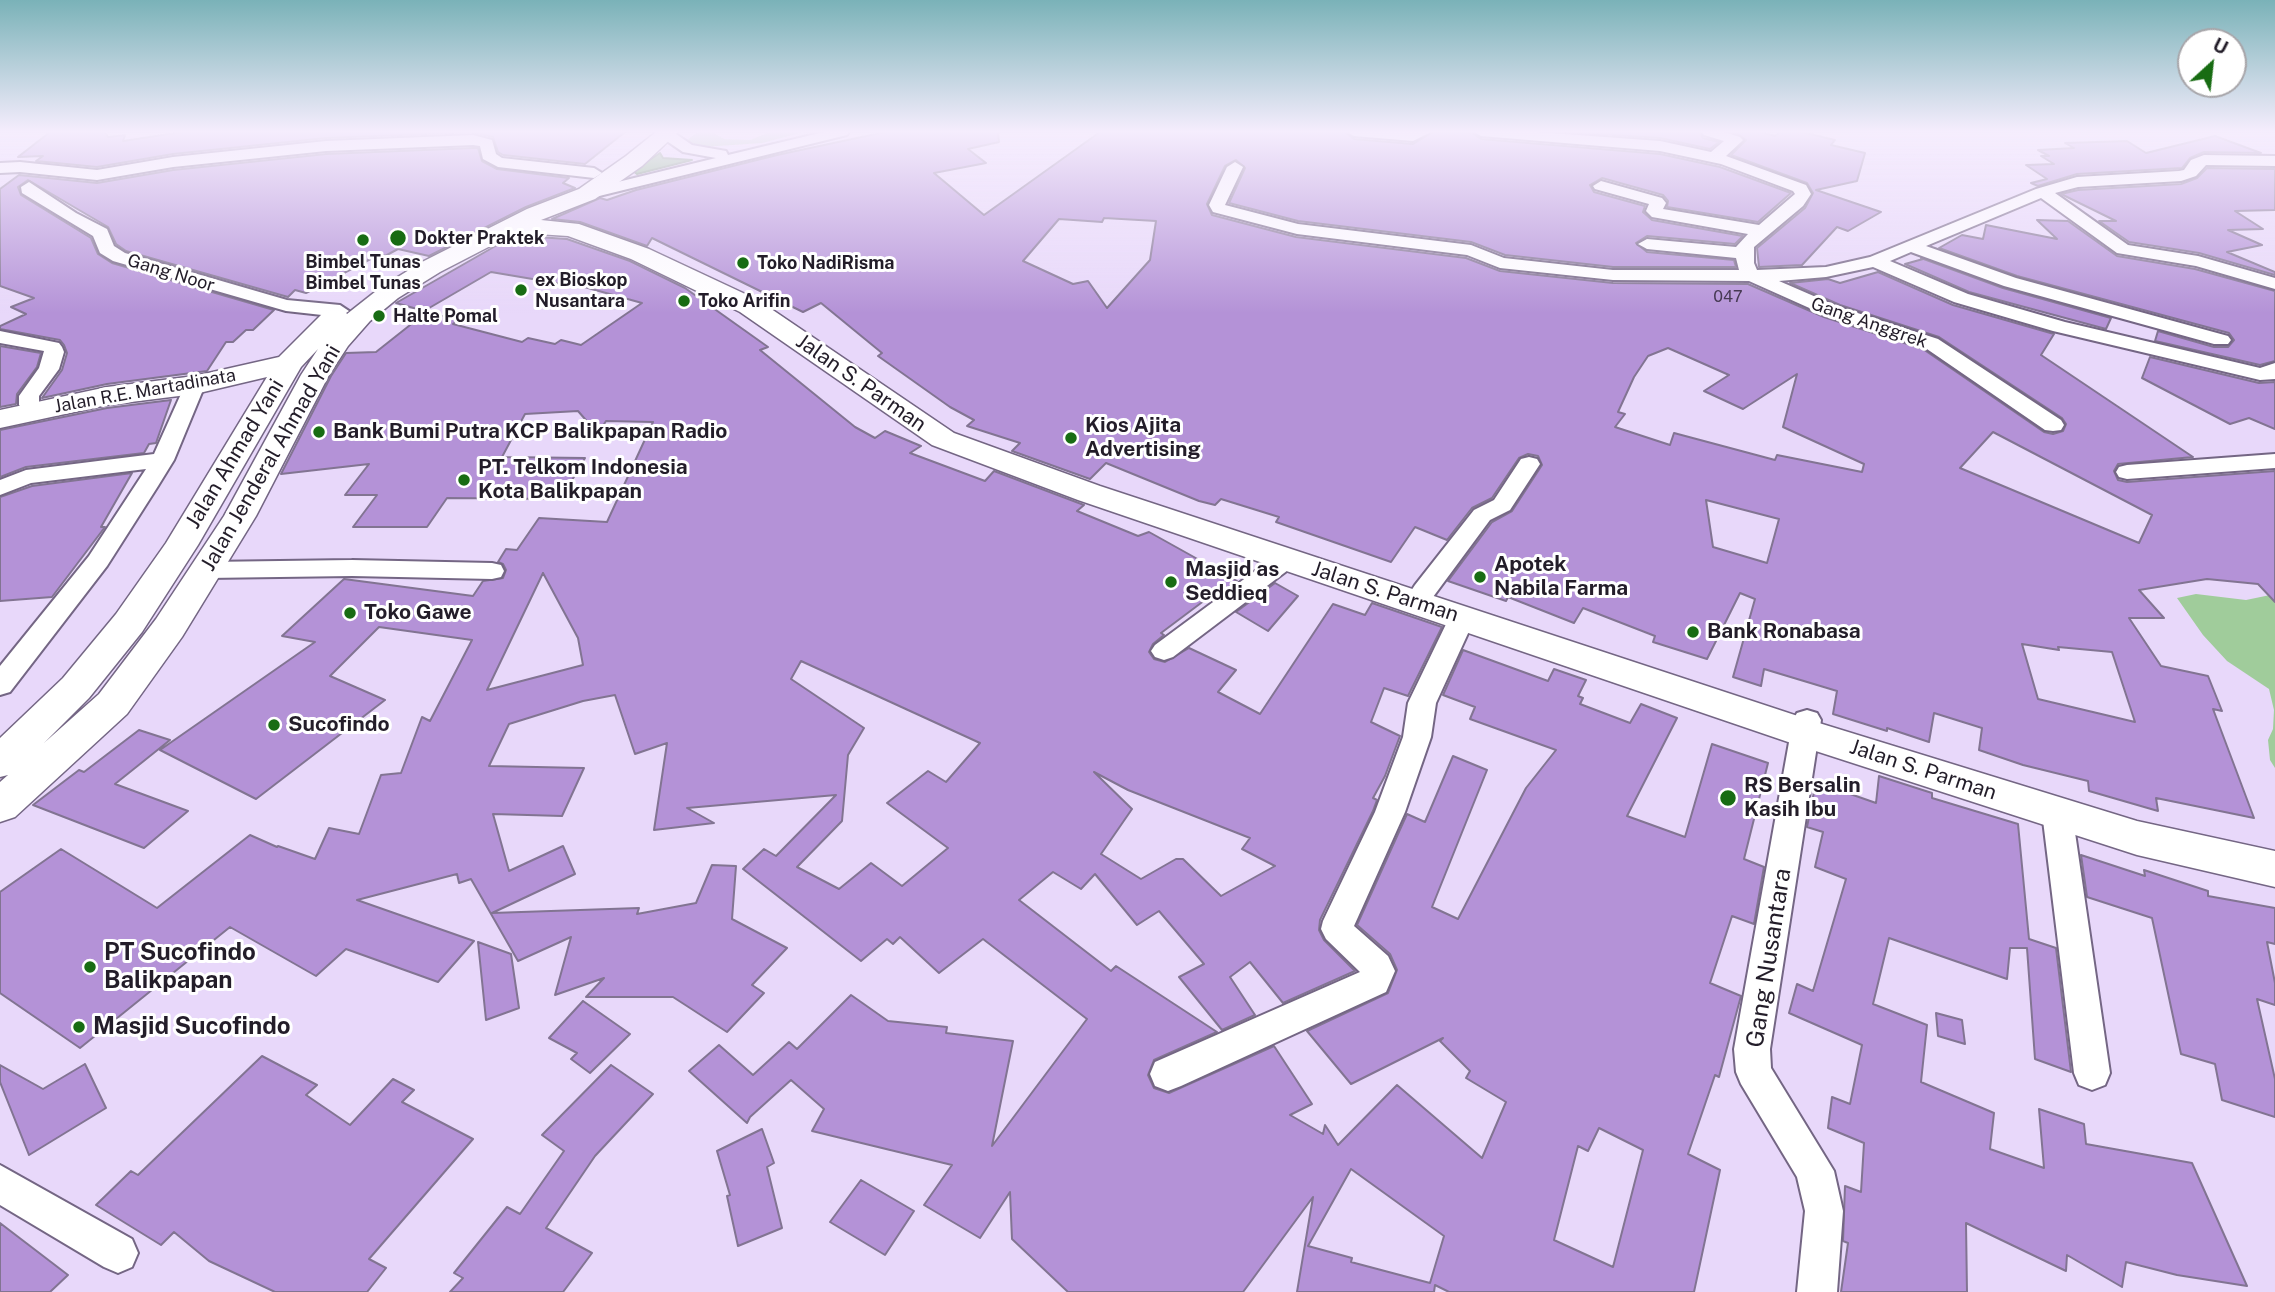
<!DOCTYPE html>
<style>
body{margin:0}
#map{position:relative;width:2275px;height:1292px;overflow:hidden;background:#e8d8fa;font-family:"Public Sans",sans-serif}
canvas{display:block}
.north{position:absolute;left:2177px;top:28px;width:70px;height:70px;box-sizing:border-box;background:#fff;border:2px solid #a7a5a9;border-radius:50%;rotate:27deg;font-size:19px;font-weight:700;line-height:28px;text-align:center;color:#231d29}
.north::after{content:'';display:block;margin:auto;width:24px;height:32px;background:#186c13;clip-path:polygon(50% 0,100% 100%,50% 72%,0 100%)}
</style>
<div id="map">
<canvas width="2275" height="1292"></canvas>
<div class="north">U</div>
</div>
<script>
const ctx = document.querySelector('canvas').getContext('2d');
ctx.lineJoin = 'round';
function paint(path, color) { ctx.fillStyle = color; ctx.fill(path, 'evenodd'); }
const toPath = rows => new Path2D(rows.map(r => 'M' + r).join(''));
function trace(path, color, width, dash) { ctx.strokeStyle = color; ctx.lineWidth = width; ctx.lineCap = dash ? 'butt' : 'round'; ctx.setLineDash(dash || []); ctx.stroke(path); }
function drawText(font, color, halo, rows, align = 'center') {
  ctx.font = font + ' "Public Sans",sans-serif'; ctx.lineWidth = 6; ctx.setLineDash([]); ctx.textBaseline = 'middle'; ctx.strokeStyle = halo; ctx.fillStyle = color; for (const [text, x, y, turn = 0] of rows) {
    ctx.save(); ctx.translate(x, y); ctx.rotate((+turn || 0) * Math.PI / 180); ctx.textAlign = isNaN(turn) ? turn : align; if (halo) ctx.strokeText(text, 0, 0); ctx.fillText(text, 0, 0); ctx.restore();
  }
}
paint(toPath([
 [698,132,712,132,724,139,750,140,770,132,804,132,762,143,703,147,689,142,688,139],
 [2196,594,2246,600,2275,594,2275,768,2270,760,2268,740,2273,729,2274,710,2269,689,2227,661,2203,635,2177,598]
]), '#a0cc9b');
const water = toPath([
 [660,153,663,158,692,160,637,174,633,171,660,153]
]);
paint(water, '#76ae71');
trace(water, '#5d825b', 2);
const building = toPath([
 [50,132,105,132,108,137,125,135,123,141,182,132,625,132,585,164,503,155,498,152,493,137,473,132,326,138,173,154,97,167,36,161,43,156,18,157,50,132],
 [885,132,998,132,999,142,968,149,986,163,934,173,984,215,1100,132,1345,132,1354,139,1413,144,1433,132,1459,132,1472,133,1481,139,1660,154,1720,167,1791,193,1758,222,1667,207,1668,201,1663,195,1602,178,1590,185,1594,192,1645,206,1643,212,1652,220,1743,236,1735,244,1647,236,1636,243,1647,252,1734,260,1736,267,1613,267,1505,255,1471,242,1298,221,1229,203,1245,168,1236,160,1225,166,1207,204,1212,215,1296,237,1466,258,1500,271,1613,283,1748,284,1824,317,1923,349,2044,432,2053,434,2063,431,2066,424,2062,418,1939,337,1840,305,1790,283,1828,279,1840,283,1878,272,1953,305,2054,334,2041,355,2193,457,2118,464,2114,471,2118,480,2127,482,2275,471,2275,602,2258,584,2207,579,2139,590,2164,618,2129,618,2161,666,2208,676,2222,711,2213,709,2254,818,2156,798,2158,811,2089,791,2088,781,2023,765,1979,750,1982,728,1934,713,1929,742,1887,728,1887,731,1833,714,1837,691,1764,669,1761,686,1733,677,1755,599,1740,593,1707,659,1653,642,1655,636,1583,608,1574,623,1508,597,1506,601,1448,581,1492,522,1512,511,1542,465,1538,456,1528,454,1519,458,1492,498,1472,508,1447,540,1415,527,1391,562,1276,522,1279,517,1221,499,1215,505,1199,501,1106,463,1090,479,1012,451,1020,443,967,426,974,420,950,407,878,356,882,353,821,303,803,312,652,238,647,246,580,222,552,219,600,198,607,200,636,190,777,155,885,132],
 [1104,218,1156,221,1150,260,1107,308,1088,281,1073,284,1023,261,1059,219,1102,222,1104,218],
 [1668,348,1729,375,1704,391,1743,409,1797,374,1783,427,1864,464,1862,472,1777,455,1775,460,1674,433,1670,445,1615,427,1625,414,1618,412,1634,377,1648,356,1668,348],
 [1993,432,2152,515,2139,543,1960,468,1993,432],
 [1706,500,1779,519,1767,563,1713,547,1706,500],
 [2022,644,2059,650,2058,647,2112,652,2135,722,2038,699,2022,644],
 [1569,132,1699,132,1703,138,1719,142,1710,149,1660,138,1569,132],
 [1739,132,1761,132,1775,136,1780,132,1802,132,1835,140,1831,145,1865,153,1857,181,1816,190,1881,212,1848,231,1837,227,1802,265,1759,267,1757,248,1805,208,1813,193,1807,183,1731,155,1746,140,1736,133,1739,132],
 [2215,136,2261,153,2204,152,2190,158,2182,168,2077,174,2038,186,2031,183,2047,179,2026,165,2054,164,2041,156,2049,156,2038,150,2074,148,2065,143,2127,141,2146,153,2215,136],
 [473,148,478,148,482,161,497,169,569,178,563,183,575,188,526,207,429,256,398,249,385,256,380,254,306,293,295,290,288,297,126,251,116,244,108,227,28,180,18,187,21,195,91,238,98,254,112,263,274,310,253,330,246,330,233,342,226,342,207,371,107,384,42,398,62,370,67,353,64,345,60,340,0,329,0,326,26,314,11,307,34,298,0,286,0,189,19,175,97,183,173,170,326,154,473,148],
 [2207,168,2275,169,2275,210,2235,211,2263,229,2228,230,2262,245,2227,252,2275,272,2275,275,2199,253,2129,242,2099,221,2116,221,2061,194,2078,190,2181,184,2197,178,2207,168],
 [2037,220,2068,221,2117,256,2195,269,2275,291,2275,361,2260,365,2155,341,2158,331,2214,347,2228,347,2234,340,2229,333,2017,276,1939,248,1962,235,1983,239,1986,225,2057,239,2037,220],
 [537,237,567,239,630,261,685,288,768,347,760,350,855,427,875,438,885,431,921,446,910,453,985,481,994,471,1084,505,1077,511,1138,536,1149,532,1237,581,1213,599,1209,597,1161,633,1164,635,1153,644,1149,652,1154,659,1165,662,1189,648,1236,670,1218,692,1260,714,1333,604,1365,615,1372,603,1442,627,1408,696,1384,688,1371,722,1400,736,1385,776,1373,798,1377,800,1373,811,1320,920,1319,930,1324,940,1355,971,1283,1003,1250,962,1230,977,1255,1015,1222,1030,1179,977,1204,964,1159,911,1137,925,1095,874,1081,889,1053,872,1019,900,1111,971,1116,966,1217,1032,1154,1060,1148,1075,1154,1088,1169,1093,1274,1046,1312,1104,1290,1115,1323,1134,1325,1125,1338,1145,1397,1085,1482,1158,1506,1102,1466,1078,1470,1071,1440,1041,1443,1038,1351,1084,1307,1031,1388,993,1397,970,1390,954,1357,925,1407,814,1425,822,1453,756,1487,770,1432,907,1458,919,1526,788,1556,750,1470,719,1475,707,1443,695,1463,650,1548,681,1554,669,1586,680,1578,696,1583,698,1580,704,1630,723,1641,704,1677,718,1627,816,1685,837,1712,744,1768,763,1744,859,1764,867,1754,924,1732,916,1710,983,1741,996,1719,1077,1715,1075,1688,1154,1720,1170,1694,1292,1449,1292,1435,1285,1434,1292,1297,1292,1313,1197,1243,1292,1068,1292,1012,1239,1010,1192,980,1238,924,1205,952,1165,812,1131,824,1109,791,1080,750,1117,747,1123,689,1071,719,1045,753,1075,789,1042,797,1049,851,995,888,1021,947,1027,946,1033,1013,1041,992,1146,1087,1019,983,939,939,973,900,937,893,944,887,939,861,961,743,869,764,849,776,856,836,795,687,808,714,823,654,830,667,743,635,754,615,695,583,701,509,724,489,766,584,768,562,816,493,814,509,871,563,846,575,874,492,913,639,908,637,914,696,903,712,865,736,866,732,919,787,948,752,985,764,993,727,1032,673,997,586,997,604,978,555,995,571,937,518,961,471,879,459,883,457,874,357,900,474,941,438,982,346,949,316,976,230,927,80,1048,0,993,0,892,61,849,157,908,250,835,277,847,278,846,315,859,329,828,359,834,381,775,401,773,422,717,430,721,472,640,379,627,330,676,385,700,256,799,160,750,315,642,282,636,344,579,473,596,483,581,503,578,506,570,503,564,498,562,506,549,517,550,539,518,607,522,653,422,606,421,598,434,578,411,525,414,502,457,585,458,561,499,447,498,427,527,353,527,377,495,345,495,369,464,281,474,331,376,346,353,376,352,424,314,461,318,453,324,522,342,528,338,555,344,561,340,581,345,642,303,570,283,568,285,491,272,424,311,396,303,499,244,537,237],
 [543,573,578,638,583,665,487,690,543,573],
 [801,661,980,743,946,782,928,771,887,803,948,848,902,886,871,863,839,889,797,867,842,821,848,755,864,728,791,679,801,661],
 [1094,772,1128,790,1250,838,1242,849,1275,866,1221,896,1183,859,1176,859,1141,879,1101,854,1132,809,1094,772],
 [1599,1128,1643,1150,1613,1267,1554,1240,1578,1146,1588,1151,1599,1128],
 [1351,1169,1444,1236,1430,1283,1351,1262,1352,1258,1308,1246,1351,1169],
 [1921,258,2003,288,2111,318,2106,329,1969,292,1905,264,1923,259,1921,258],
 [0,346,41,353,37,367,17,394,16,404,0,407,0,346],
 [2150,357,2259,383,2275,382,2275,429,2249,418,2230,424,2142,378,2150,357],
 [171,400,156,443,149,444,144,453,26,467,0,477,0,430,107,408,171,400],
 [132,473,101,527,105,527,52,597,0,601,0,497,32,486,132,473],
 [1275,583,1298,596,1268,631,1236,612,1275,583],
 [139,730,170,740,115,784,188,811,144,848,33,805,79,770,84,772,139,730],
 [1879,776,1932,793,1932,798,2018,824,2029,939,2056,948,2071,1072,2035,1059,2027,948,2010,948,2007,979,1889,938,1873,1004,1927,1025,1921,1082,1994,1113,1990,1149,2044,1168,2039,1109,2084,1124,2086,1144,2192,1163,2247,1286,2177,1275,2126,1262,2122,1287,2067,1255,2066,1271,1966,1223,1967,1292,1841,1292,1848,1243,1843,1241,1845,1186,1861,1192,1864,1143,1828,1128,1832,1097,1850,1104,1862,1045,1789,1013,1797,984,1813,991,1846,879,1815,867,1823,832,1807,827,1816,782,1876,803,1879,776],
 [2081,855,2145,876,2144,870,2208,891,2208,896,2275,908,2275,944,2267,942,2275,983,2275,1005,2257,999,2275,1079,2275,1117,2222,1100,2215,1064,2181,1054,2152,918,2087,897,2081,855],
 [478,942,511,954,519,1008,486,1020,478,942],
 [583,1001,630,1034,590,1073,571,1059,577,1053,549,1038,583,1001],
 [1936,1013,1962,1020,1965,1044,1938,1036,1936,1013],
 [262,1056,317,1085,306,1095,350,1125,393,1079,414,1090,402,1102,473,1139,369,1259,386,1268,367,1292,275,1292,209,1261,174,1232,161,1245,96,1205,131,1171,138,1175,262,1056],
 [85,1064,106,1108,29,1155,0,1082,0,1065,43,1089,85,1064],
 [611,1065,653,1094,595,1156,546,1228,592,1253,563,1292,450,1292,463,1278,454,1273,507,1207,520,1214,564,1151,542,1135,611,1065],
 [762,1129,774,1163,767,1167,782,1228,738,1246,727,1196,730,1195,717,1151,762,1129],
 [861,1180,914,1211,885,1255,830,1222,861,1180],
 [0,1223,68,1275,50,1292,0,1292,0,1223]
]);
paint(building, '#b492d7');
trace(building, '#827492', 2);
const street = toPath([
 [660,132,673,132,692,145,726,151,728,155,824,132,849,132,847,135,587,199,581,197,579,194,581,191,716,158,683,152,661,137,660,132],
 [1347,132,1431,132,1413,141,1354,136,1347,132],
 [1474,132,1536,132,1660,141,1711,152,1724,141,1704,135,1702,132,1724,132,1740,137,1743,140,1740,143,1726,156,1806,185,1811,194,1803,206,1754,247,1754,263,1757,270,1826,267,1870,257,2036,189,2077,177,2179,171,2184,170,2191,160,2204,155,2275,156,2275,166,2206,165,2196,176,2181,181,2078,187,2055,193,2128,245,2198,256,2275,278,2275,289,2196,266,2117,253,2041,198,1926,246,2016,278,2228,336,2231,340,2228,344,2214,344,2004,286,1911,252,1890,261,1968,294,2065,322,2260,368,2275,363,2275,379,2260,380,2053,331,1954,302,1873,267,1826,277,1779,281,1839,307,1938,339,2061,420,2064,425,2061,430,2053,431,2045,430,1924,347,1825,315,1749,281,1613,280,1500,268,1467,255,1297,234,1213,212,1209,205,1227,167,1235,162,1243,167,1225,205,1298,224,1471,245,1504,258,1613,270,1739,270,1736,258,1647,249,1638,244,1647,239,1736,247,1748,234,1652,217,1646,211,1649,204,1595,189,1593,186,1601,181,1662,198,1666,203,1663,209,1759,225,1795,194,1793,191,1721,164,1660,151,1481,136,1474,132],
 [473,135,492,140,496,154,502,158,594,168,602,173,594,178,498,167,483,159,480,146,473,145,326,151,173,167,97,180,20,172,0,173,0,163,20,162,97,170,173,157,326,141,473,135],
 [29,182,76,213,107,229,114,246,125,253,287,300,340,305,349,311,340,317,286,311,113,261,100,253,93,236,22,193,21,187,29,182],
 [0,331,59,343,62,347,64,352,59,369,39,396,39,403,46,410,42,414,28,414,19,405,19,396,39,368,44,351,0,343,0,331],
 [195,379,202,381,205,385,174,460,158,486,107,566,10,692,0,695,0,666,89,556,146,469,31,483,0,495,0,480,26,470,154,454,185,385,188,381,195,379],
 [2275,454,2275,468,2127,479,2119,477,2116,472,2119,467,2127,465,2275,454],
 [1529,457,1537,459,1540,464,1510,510,1490,520,1433,597,1424,599,1415,597,1411,591,1415,585,1474,510,1494,500,1521,459,1529,457],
 [1287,551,1296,554,1299,559,1296,564,1173,657,1164,660,1155,657,1151,651,1155,645,1278,554,1287,551],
 [352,560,492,563,501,565,504,571,501,577,492,579,352,576,207,578,198,576,195,570,198,564,207,562,352,560],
 [1462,609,1471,612,1475,618,1436,703,1431,737,1405,812,1354,926,1388,956,1395,971,1386,992,1181,1086,1168,1091,1155,1086,1150,1074,1155,1062,1360,972,1326,939,1321,929,1323,921,1375,812,1403,737,1408,703,1449,618,1453,612,1462,609],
 [1807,710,1817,713,1821,720,1770,1049,1771,1068,1834,1171,1843,1211,1837,1292,1797,1292,1805,1211,1797,1177,1741,1084,1736,1072,1734,1049,1793,720,1797,713,1807,710],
 [2057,800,2068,804,2072,812,2110,1073,2105,1085,2092,1090,2079,1085,2074,1073,2042,812,2046,804,2057,800],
 [0,1165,132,1239,138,1253,132,1267,118,1273,104,1267,0,1205,0,1165]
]);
const secondary = toPath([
 [656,132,678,132,642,166,595,199,541,220,579,224,649,249,758,300,954,433,1100,486,1819,723,2137,821,2275,851,2275,887,2137,855,1791,743,1078,500,932,445,740,312,631,259,568,236,537,234,498,242,440,272,398,298,370,321,348,346,329,375,256,516,182,637,127,714,15,817,0,822,0,782,8,775,0,777,0,738,63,678,116,614,166,543,267,377,195,394,107,405,0,428,0,410,107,387,195,376,279,357,326,310,335,308,344,310,347,314,380,288,422,262,527,209,579,189,626,156,656,132],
 [318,349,301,375,224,516,156,619,99,694,44,743,89,698,142,632,198,545,301,367,318,349]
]);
trace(street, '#746684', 4);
trace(secondary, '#746684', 3);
paint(street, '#fff');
paint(secondary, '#fff');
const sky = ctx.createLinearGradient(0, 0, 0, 313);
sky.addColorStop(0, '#7ab2b8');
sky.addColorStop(0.42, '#f5edfd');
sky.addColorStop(1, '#f5edfd00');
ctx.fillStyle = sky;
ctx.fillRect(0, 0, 2275, 313);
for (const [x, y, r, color] of [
 [398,238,9,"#186c13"],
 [363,240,7,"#186c13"],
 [743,263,7,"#186c13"],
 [521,290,7,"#186c13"],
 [684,301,7,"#186c13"],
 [379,316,7,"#186c13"],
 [319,432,7,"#186c13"],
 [1071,438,7,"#186c13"],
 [464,480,7,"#186c13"],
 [1480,577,7,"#186c13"],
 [1171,582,7,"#186c13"],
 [350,613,7,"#186c13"],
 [1693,632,7,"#186c13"],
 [274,725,7,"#186c13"],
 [1728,798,9,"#186c13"],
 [90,967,7,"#186c13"],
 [79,1027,7,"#186c13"]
]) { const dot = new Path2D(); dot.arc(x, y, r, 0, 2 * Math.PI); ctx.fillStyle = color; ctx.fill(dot); trace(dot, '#fff', 2.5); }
drawText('16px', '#473a54', null, [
 ["047",1728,297]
]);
drawText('bold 18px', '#231d29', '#fff', [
 ["Dokter Praktek",414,238],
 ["Bimbel Tunas",363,262,"center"],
 ["Bimbel Tunas",363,283,"center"],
 ["Toko NadiRisma",757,263],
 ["ex Bioskop",535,280],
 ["Nusantara",535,301],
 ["Toko Arifin",698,301],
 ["Halte Pomal",393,316]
], 'left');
drawText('18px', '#231d29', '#fff', [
 ["Gang Noor",171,273,17],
 ["Gang Anggrek",1869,323,19],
 ["Jalan R.E. Martadinata",145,391,-10]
]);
drawText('21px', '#231d29', '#fff', [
 ["Jalan S. Parman",861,383,35],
 ["Jalan Ahmad Yani",235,454,-59],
 ["Jalan Jenderal Ahmad Yani",271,458,-60],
 ["Jalan S. Parman",1385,592,18],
 ["Jalan S. Parman",1923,770,18]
]);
drawText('bold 21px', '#231d29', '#fff', [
 ["Kios Ajita",1085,426],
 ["Advertising",1085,450],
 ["Bank Bumi Putra KCP Balikpapan Radio",333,432],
 ["PT. Telkom Indonesia",478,468],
 ["Kota Balikpapan",478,492],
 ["Apotek",1494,565],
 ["Nabila Farma",1494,589],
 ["Masjid as",1185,570],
 ["Seddieq",1185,594],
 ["Toko Gawe",364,613],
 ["Bank Ronabasa",1707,632],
 ["Sucofindo",288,725],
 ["RS Bersalin",1744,786],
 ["Kasih Ibu",1744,810]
], 'left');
drawText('bold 24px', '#231d29', '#fff', [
 ["PT Sucofindo",104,953],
 ["Balikpapan",104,981],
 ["Masjid Sucofindo",93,1027]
], 'left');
drawText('24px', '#231d29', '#fff', [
 ["Gang Nusantara",1769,958,-81]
]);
</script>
